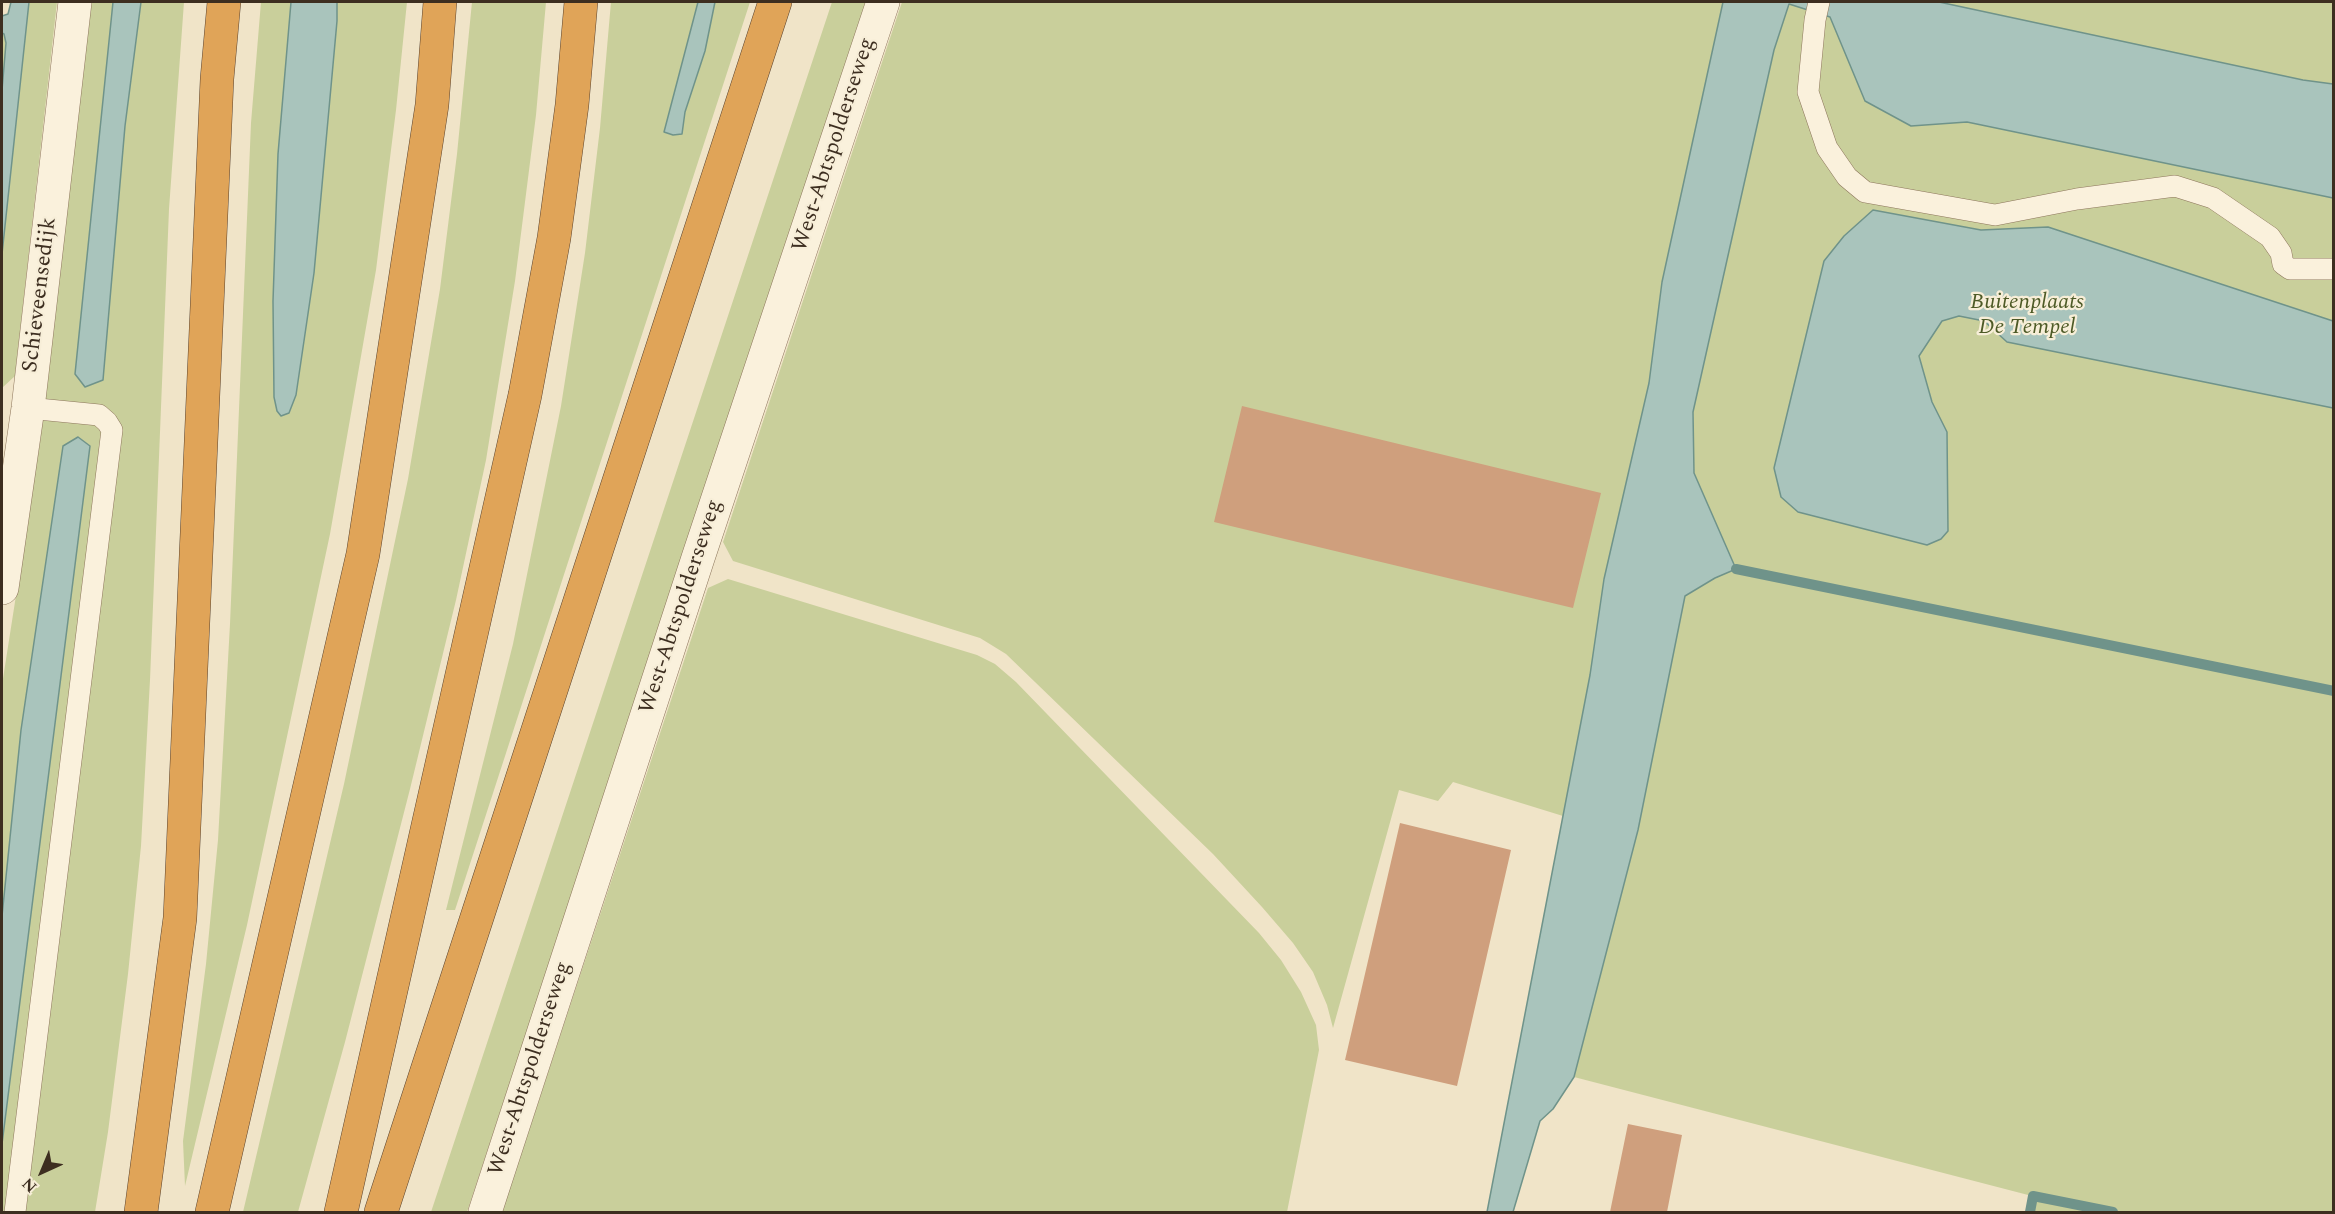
<!DOCTYPE html>
<style>
body{margin:0}
#map{position:relative;width:2335px;height:1214px;overflow:hidden;background:#f0e4c8;font-family:Spectral,serif}
canvas{display:block}
.frame{position:absolute;inset:0;border:3px solid #3d2e20;pointer-events:none}
.north{position:absolute;left:12px;top:1142px;width:60px;height:60px;-webkit-text-stroke:4px #f7eed8;paint-order:stroke;rotate:224deg;font-size:16px;font-weight:700;line-height:24px;text-align:center;color:#3d2e20}
.north::after{content:'';display:block;margin:auto;width:21px;height:27px;background:#3d2e20;clip-path:polygon(50% 0,100% 100%,50% 72%,0 100%)}
</style>
<div id="map">
<canvas width="2335" height="1214"></canvas>
<div class="frame"></div>
<div class="north">N</div>
</div>
<script>
const ctx = document.querySelector('canvas').getContext('2d');
ctx.lineJoin = 'round';
function paint(path, color) { ctx.fillStyle = color; ctx.fill(path, 'evenodd'); }
const toPath = rows => new Path2D(rows.map(r => 'M' + r).join(''));
function trace(path, color, width, dash) { ctx.strokeStyle = color; ctx.lineWidth = width; ctx.lineCap = dash ? 'butt' : 'round'; ctx.setLineDash(dash || []); ctx.stroke(path); }
function drawText(font, color, halo, rows, align = 'center') {
  ctx.font = font + ' Spectral,serif'; ctx.lineWidth = 4.5; ctx.setLineDash([]); ctx.textBaseline = 'middle'; ctx.strokeStyle = halo; ctx.fillStyle = color; for (const [text, x, y, turn = 0] of rows) {
    ctx.save(); ctx.translate(x, y); ctx.rotate((+turn || 0) * Math.PI / 180); ctx.textAlign = isNaN(turn) ? turn : align; if (halo) ctx.strokeText(text, 0, 0); ctx.fillText(text, 0, 0); ctx.restore();
  }
}
paint(toPath([
 [29,2,57,2,15,376,2,388,2,254],
 [91,2,113,2,75,374,86,386,125,126,141,2,184,2,169,209,150,680,141,846,128,974,108,1132,95,1212,2,1212,2,1144,90,446,78,437,21,730,2,916,2,685,40,442],
 [261,2,407,2,396,110,376,270,330,534,247,925,185,1186,183,1141,206,964,218,840,230,624,251,123],
 [472,2,546,2,536,115,515,281,486,460,456,600,410,789,345,1042,298,1212,243,1212,344,784,408,479,440,289,457,154],
 [611,2,750,2,455,910,446,910,513,644,561,406,585,253,600,128],
 [832,2,867,2,467,1212,431,1212],
 [902,2,1723,2,1662,282,1649,383,1604,579,1590,675,1563,816,1453,782,1438,801,1399,790,1333,1028,1327,1005,1313,972,1293,943,1262,907,1213,854,1006,654,980,638,733,561,723,542],
 [1789,2,2333,2,2333,1212,2030,1212,2032,1196,1574,1077,1638,830,1685,596,1715,578,1735,569,1694,473,1693,412,1774,50],
 [2,33,4,34,6,43,2,90],
 [728,579,977,655,995,664,1016,682,1259,933,1281,960,1301,992,1316,1025,1319,1050,1287,1212,502,1212,708,588]
]), '#c9cf9b');
const water = toPath([
 [11,2,29,2,2,254,2,90,6,43,4,34,2,33,2,16,8,14,11,2],
 [113,2,141,2,125,126,103,380,85,387,75,374,113,2],
 [291,2,337,2,337,21,314,273,296,395,289,413,281,416,277,411,274,397,273,301,278,154,291,2],
 [698,2,715,2,705,51,685,112,682,134,673,135,664,132,698,2],
 [1723,2,1939,2,2303,80,2333,84,2333,198,1967,122,1911,126,1865,101,1830,17,1789,4,1774,50,1693,412,1694,473,1736,569,1715,578,1685,596,1638,830,1574,1077,1553,1109,1540,1121,1513,1212,1487,1212,1590,675,1604,579,1649,383,1662,282,1723,2],
 [1873,210,1981,230,2048,227,2333,321,2333,408,2007,342,1984,321,1959,316,1942,321,1919,356,1932,402,1947,432,1948,531,1941,539,1927,545,1798,512,1781,497,1774,468,1824,261,1844,236,1873,210],
 [78,437,90,446,2,1144,2,916,21,730,63,446,78,437]
]);
paint(water, '#a9c4bc');
trace(water, '#6f938a', 1.5);
trace(toPath([
 [1736,569,2334,691],
 [2030,1212,2033,1196,2113,1212]
]), '#6f938a', 10);
paint(toPath([
 [1242,406,1601,493,1573,608,1214,522],
 [1400,823,1511,850,1457,1086,1345,1060],
 [1628,1124,1682,1135,1667,1212,1610,1212]
]), '#cf9f7d');
const service = toPath([
 [1819,2,1815,20,1808,92,1827,148,1847,177,1865,192,1995,215,2077,199,2175,186,2213,198,2270,237,2281,253,2283,264,2290,269,2334,269],
 [15,1212,112,430,107,422,99,415,28,408]
]);
const tertiary = toPath([
 [2,588,28,408,75,2],
 [485,1212,698,558,883,2]
]);
const motorway = toPath([
 [141,1212,180,918,217,79,224,2],
 [212,1212,363,554,432,105,440,2],
 [341,1212,525,395,554,238,572,105,581,2],
 [381,1212,775,2]
]);
trace(service, '#8d765c', 22);
trace(tertiary, '#8d765c', 34);
trace(motorway, '#5b4430', 34);
trace(service, '#faf1dc', 21);
trace(tertiary, '#faf1dc', 33);
trace(motorway, '#e0a458', 33);
drawText('22px', '#3d2e20', '#f7eed8', [
 ["West-Abtspolderseweg",835,145,-72],
 ["Schieveensedijk",41,295,-83],
 ["West-Abtspolderseweg",682,607,-72],
 ["West-Abtspolderseweg",531,1069,-72]
]);
drawText('italic 22px', '#4d5a26', '#f7eed8', [
 ["Buitenplaats",2027,304],
 ["De Tempel",2027,329]
]);
</script>
